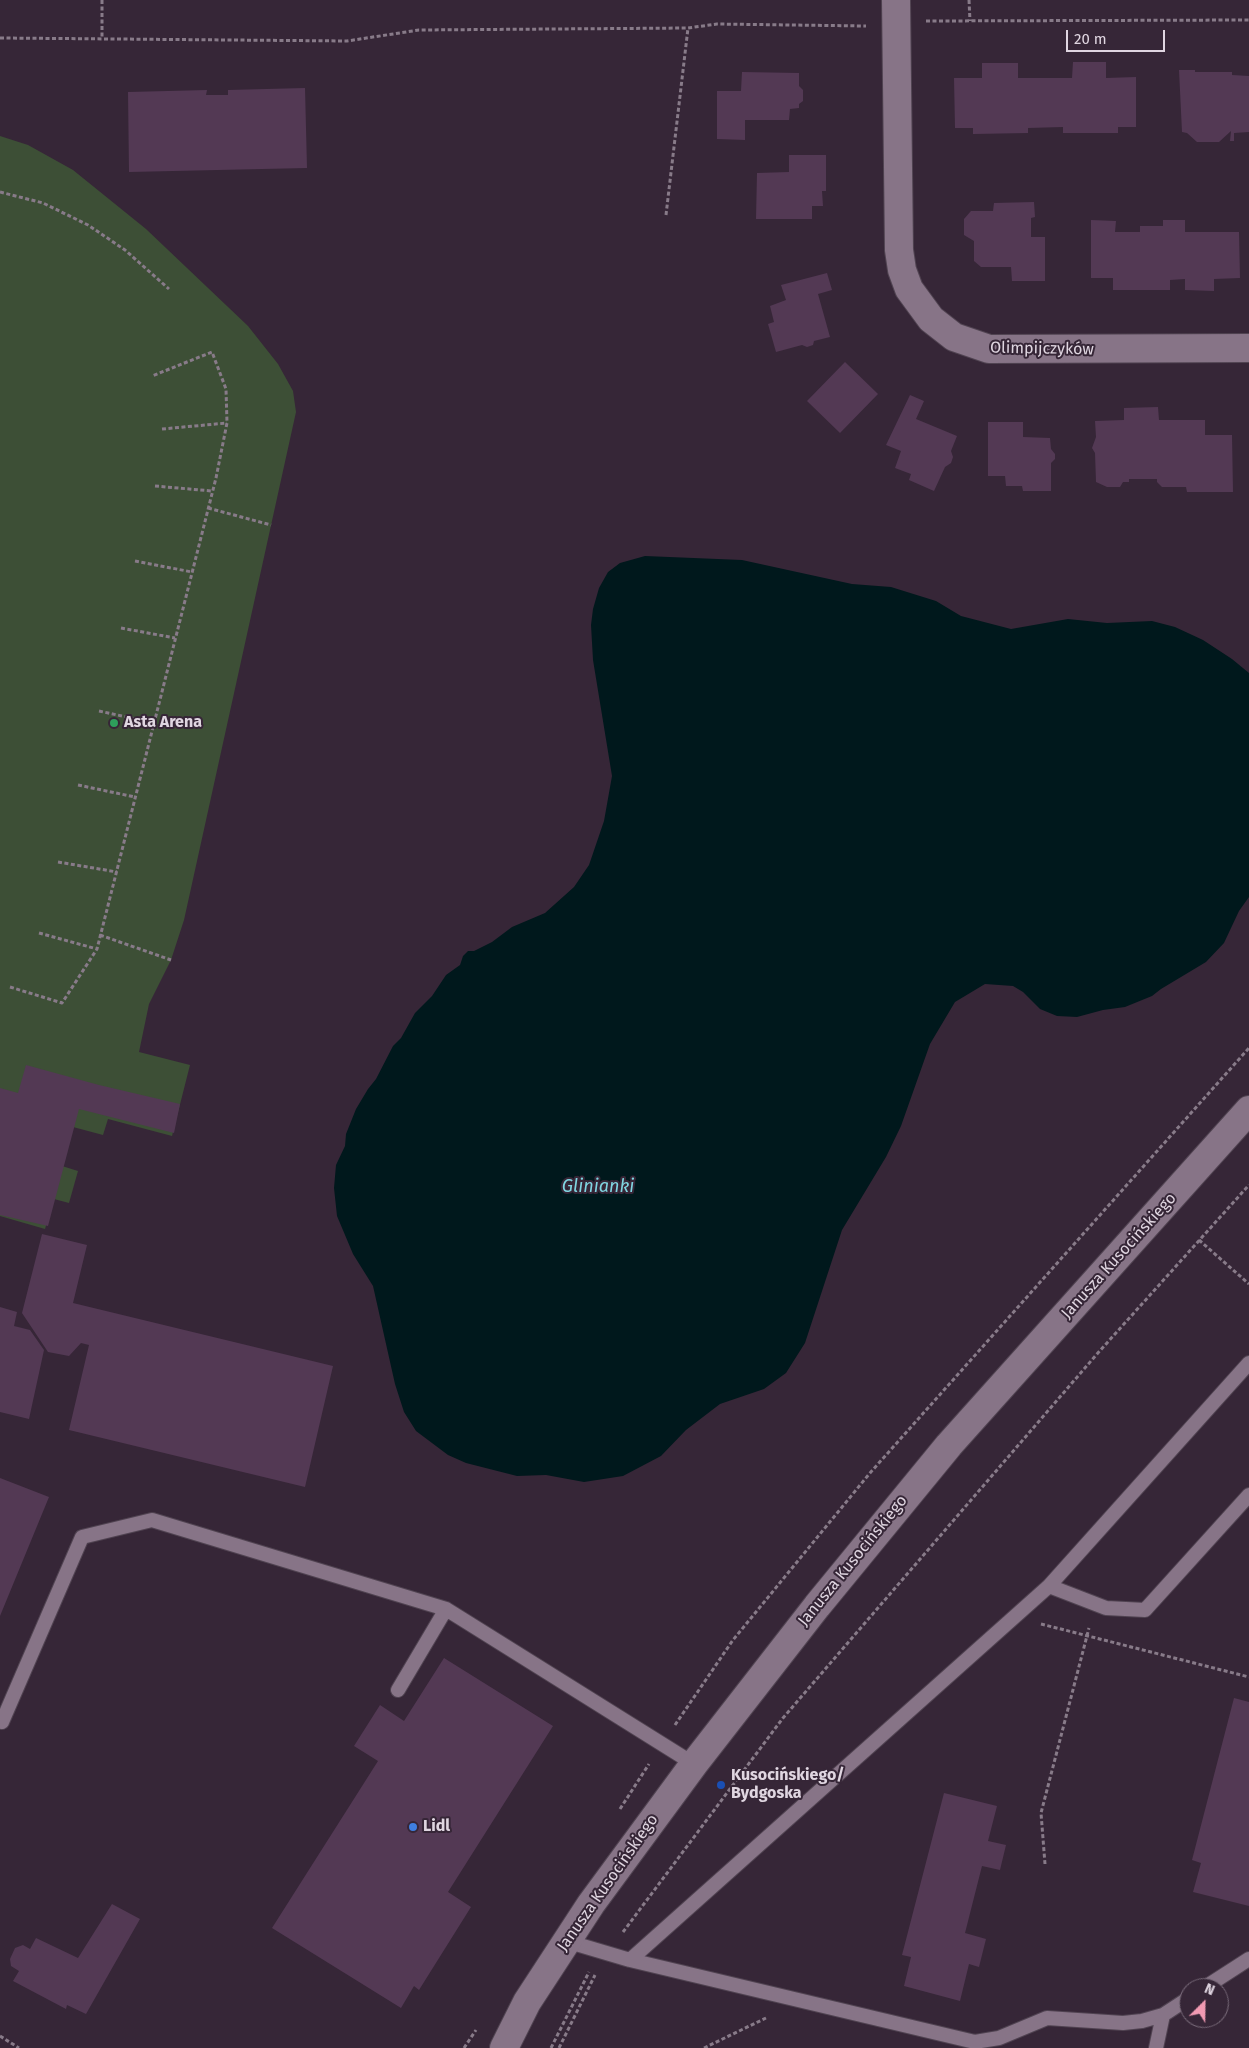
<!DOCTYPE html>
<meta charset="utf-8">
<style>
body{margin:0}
#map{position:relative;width:1249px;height:2048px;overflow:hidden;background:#362637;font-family:"Fira Sans",sans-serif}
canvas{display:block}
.north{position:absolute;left:1179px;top:1978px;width:50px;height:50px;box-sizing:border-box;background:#362637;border:1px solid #7a6c7b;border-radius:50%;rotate:23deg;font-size:14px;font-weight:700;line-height:20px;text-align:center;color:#e0d6e1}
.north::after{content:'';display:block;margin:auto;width:18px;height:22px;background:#f19ab2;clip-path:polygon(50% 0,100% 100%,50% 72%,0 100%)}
.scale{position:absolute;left:1066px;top:30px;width:99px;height:22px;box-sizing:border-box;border:2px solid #e0d6e1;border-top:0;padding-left:6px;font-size:15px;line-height:18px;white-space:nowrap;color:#e0d6e1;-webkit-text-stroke:4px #362637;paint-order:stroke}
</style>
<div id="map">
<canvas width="1249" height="2048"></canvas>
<div class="north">N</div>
<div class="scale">20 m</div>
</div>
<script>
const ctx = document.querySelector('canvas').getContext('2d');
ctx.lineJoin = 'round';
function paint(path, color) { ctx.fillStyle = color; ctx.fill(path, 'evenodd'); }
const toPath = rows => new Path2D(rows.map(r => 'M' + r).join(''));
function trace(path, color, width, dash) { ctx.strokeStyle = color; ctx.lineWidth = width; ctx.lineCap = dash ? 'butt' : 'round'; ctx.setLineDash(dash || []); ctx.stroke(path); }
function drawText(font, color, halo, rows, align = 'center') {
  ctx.font = font + ' "Fira Sans",sans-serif'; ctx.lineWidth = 4; ctx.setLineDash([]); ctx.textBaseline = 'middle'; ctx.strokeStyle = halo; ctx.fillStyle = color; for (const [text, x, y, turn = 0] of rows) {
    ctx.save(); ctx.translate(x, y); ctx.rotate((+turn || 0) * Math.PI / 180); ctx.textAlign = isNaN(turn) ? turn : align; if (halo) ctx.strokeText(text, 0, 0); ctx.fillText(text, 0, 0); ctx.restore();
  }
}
paint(toPath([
 [0,136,28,145,73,170,146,229,248,326,278,364,293,391,296,412,184,920,171,960,149,1004,139,1052,190,1065,172,1136,108,1119,103,1135,73,1127,62,1166,78,1171,69,1203,54,1199,45,1229,0,1216]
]), '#3d4f36');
paint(toPath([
 [645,556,742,560,852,584,891,587,936,601,961,616,1011,629,1068,619,1107,623,1152,621,1175,627,1203,640,1232,659,1249,673,1249,897,1239,911,1224,943,1206,962,1161,989,1152,996,1125,1007,1103,1010,1077,1017,1057,1016,1040,1009,1023,992,1013,986,985,984,955,1002,930,1044,901,1126,886,1157,842,1230,805,1343,786,1373,764,1389,720,1404,686,1430,661,1456,623,1476,584,1482,546,1475,517,1476,466,1463,448,1455,416,1431,404,1412,395,1384,373,1286,353,1254,337,1216,334,1188,336,1165,345,1146,346,1134,356,1109,368,1089,376,1079,393,1046,401,1038,415,1013,432,996,446,975,460,965,463,956,468,951,474,951,492,942,512,927,545,913,574,887,589,865,604,821,612,776,593,660,591,625,593,609,599,588,608,572,620,563]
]), '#00181c');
paint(toPath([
 [1073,62,1106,62,1106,78,1136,77,1136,127,1118,127,1118,133,1063,133,1063,127,1028,128,1028,133,973,134,973,128,955,128,954,78,982,78,982,63,1018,63,1018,78,1072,78],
 [1179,70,1195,70,1195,72,1232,72,1232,75,1249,76,1249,132,1234,133,1234,141,1230,141,1231,131,1219,142,1197,142,1187,133,1182,132],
 [742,72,799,73,799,86,803,90,803,101,799,104,799,108,790,109,789,120,745,120,745,140,717,139,717,91,741,91],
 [305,88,307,168,129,172,128,92,207,90,206,95,228,95,228,90],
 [789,155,826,155,826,191,822,191,823,206,812,206,812,219,756,219,757,173,789,172],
 [1034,202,1035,217,1031,218,1031,237,1045,237,1045,281,1012,281,1011,267,981,267,974,261,974,241,964,235,964,219,971,211,993,211,994,203],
 [1091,220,1116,221,1115,232,1140,232,1140,226,1163,226,1163,220,1185,220,1185,232,1239,232,1240,278,1214,279,1214,291,1185,290,1185,279,1170,280,1170,290,1113,290,1113,278,1091,278],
 [827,273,832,290,818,294,830,337,814,341,813,345,807,347,802,345,776,352,768,324,774,322,770,306,786,300,781,285],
 [845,362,878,394,840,433,807,401],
 [910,395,924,401,916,419,957,436,951,451,953,457,951,463,945,467,934,491,909,480,911,474,895,468,901,451,886,445],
 [1158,407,1159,420,1205,420,1205,435,1232,435,1233,492,1187,492,1186,487,1162,487,1157,482,1157,479,1129,479,1129,482,1123,482,1120,487,1107,487,1096,482,1095,453,1092,448,1096,437,1095,421,1124,420,1124,408],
 [988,422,1023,422,1023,437,1050,438,1051,449,1055,454,1055,459,1051,463,1051,491,1023,491,1022,486,1006,486,1005,476,988,476],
 [26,1065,99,1085,180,1104,174,1133,79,1109,48,1226,0,1215,0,1088,18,1093],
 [42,1234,87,1245,73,1303,333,1366,305,1487,69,1430,89,1345,81,1343,69,1356,48,1352,22,1313],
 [0,1307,17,1312,14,1326,30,1330,44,1350,29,1419,0,1412],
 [0,1478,49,1497,0,1616],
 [444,1658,553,1726,448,1892,471,1907,419,1990,414,1986,401,2008,272,1928,378,1761,354,1746,380,1705,404,1721],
 [1234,1698,1249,1702,1249,1906,1193,1892,1201,1863,1192,1860],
 [944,1793,997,1806,988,1841,1006,1845,1000,1870,982,1866,965,1933,986,1939,979,1967,969,1964,960,2001,904,1986,911,1957,902,1955],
 [112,1904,140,1919,86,2014,67,2005,66,2009,13,1981,19,1971,11,1966,10,1959,15,1948,23,1945,30,1949,36,1938,78,1958]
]), '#533954');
const lane = toPath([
 [1049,1586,1106,1608,1145,1610,1249,1495],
 [398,1690,446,1609],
 [0,1721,2,1722,82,1537,152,1520,446,1609,694,1764],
 [566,1941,630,1960,975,2042,999,2038,1047,2018,1123,2023,1142,2021,1163,2015,1189,1998],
 [630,1960,1049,1586,1249,1363],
 [1204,1988,1249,1959],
 [1156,2048,1163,2015]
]);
const street = toPath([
 [896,0,899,250,902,270,909,289,931,319,954,337,989,349,1249,348]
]);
const secondary = toPath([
 [504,2048,527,2002,591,1904,694,1764,817,1606,949,1445,1249,1110]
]);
trace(lane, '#504351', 16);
trace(street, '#504351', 30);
trace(secondary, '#504351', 30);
trace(toPath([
 [102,0,102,38],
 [969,0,970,21],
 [926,21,1249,20],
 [0,38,347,41,419,30,688,28,717,24,866,26],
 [0,192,43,203,88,225,125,250,169,289],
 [666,215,688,28],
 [162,429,227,423],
 [155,486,212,491],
 [208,508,271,525],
 [135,561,192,572],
 [121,628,175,638],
 [99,711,154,723],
 [78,785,135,797],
 [58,862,117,872],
 [39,933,97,949],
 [100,935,171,960],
 [10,987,62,1003,97,949,216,478,227,423,226,389,212,352,152,376],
 [1199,1240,1249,1284],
 [1041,1624,1249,1677],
 [675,1725,733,1640,870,1473,1249,1048],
 [620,1809,649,1764],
 [1045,1864,1041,1813,1089,1628],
 [623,1932,783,1718,1097,1354,1249,1185],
 [0,2036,19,2048],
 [464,2048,476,2030],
 [551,2048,589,1972],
 [559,2048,595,1975],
 [704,2048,766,2018]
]), '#887b89', 3, [4, 2.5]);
trace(lane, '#877487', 14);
trace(street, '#877487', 28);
trace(secondary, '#877487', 28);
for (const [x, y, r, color] of [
 [114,723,5,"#2e9e5b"],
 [721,1785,5,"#1a4fb4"],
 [413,1827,5,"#3f7fe0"]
]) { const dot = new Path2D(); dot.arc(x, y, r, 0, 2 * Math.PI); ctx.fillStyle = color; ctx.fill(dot); trace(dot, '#362637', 2); }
drawText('16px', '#e0d6e1', '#362637', [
 ["Olimpijczyków",1042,349,1],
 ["Janusza Kusocińskiego",1119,1256,-48],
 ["Janusza Kusocińskiego",853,1561,-51],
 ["Janusza Kusocińskiego",608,1883,-55]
]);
drawText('bold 16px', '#e0d6e1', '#362637', [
 ["Asta Arena",124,723],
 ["Kusocińskiego/",731,1776],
 ["Bydgoska",731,1794],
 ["Lidl",423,1827]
], 'left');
drawText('italic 18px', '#80d6e2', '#362637', [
 ["Glinianki",598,1187]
]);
</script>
